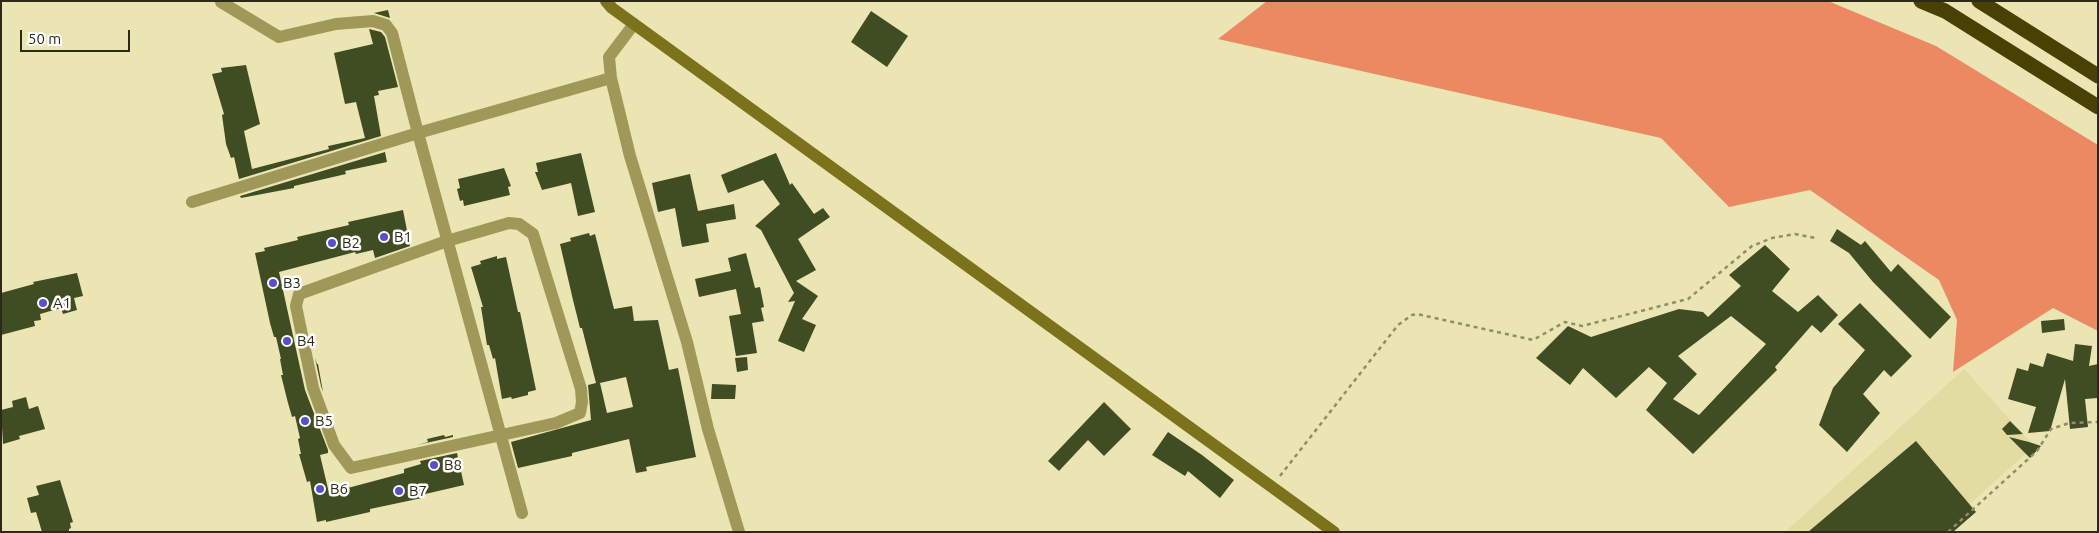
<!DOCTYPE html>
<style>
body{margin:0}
#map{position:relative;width:2099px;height:533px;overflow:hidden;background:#ebe5b3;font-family:Ubuntu,sans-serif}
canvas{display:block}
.frame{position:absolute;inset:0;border:2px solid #2c2916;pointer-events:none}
.scale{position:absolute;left:20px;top:30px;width:110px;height:22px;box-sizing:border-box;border:2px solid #2c2916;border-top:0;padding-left:6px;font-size:15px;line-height:18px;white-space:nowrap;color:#2c2916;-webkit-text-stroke:4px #fff;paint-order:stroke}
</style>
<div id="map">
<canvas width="2099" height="533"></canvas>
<div class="frame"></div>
<div class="scale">50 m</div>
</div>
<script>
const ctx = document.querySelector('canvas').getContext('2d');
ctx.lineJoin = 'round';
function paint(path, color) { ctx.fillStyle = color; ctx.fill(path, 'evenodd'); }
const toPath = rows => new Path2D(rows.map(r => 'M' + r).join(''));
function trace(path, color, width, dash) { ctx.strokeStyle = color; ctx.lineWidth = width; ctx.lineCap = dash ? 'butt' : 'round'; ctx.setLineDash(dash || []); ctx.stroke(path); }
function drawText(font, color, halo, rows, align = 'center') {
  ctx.font = font + ' Ubuntu,sans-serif'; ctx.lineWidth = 5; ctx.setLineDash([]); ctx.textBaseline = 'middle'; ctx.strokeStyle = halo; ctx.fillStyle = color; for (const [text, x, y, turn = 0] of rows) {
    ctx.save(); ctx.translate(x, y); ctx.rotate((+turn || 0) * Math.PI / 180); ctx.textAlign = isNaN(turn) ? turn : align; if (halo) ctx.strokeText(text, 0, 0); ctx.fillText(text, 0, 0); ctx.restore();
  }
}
paint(toPath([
 [1964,369,2034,446,1939,532,1785,532]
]), '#e2dca2');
paint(toPath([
 [1267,1,1828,1,1936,46,2098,145,2098,331,2053,308,1953,372,1957,320,1939,280,1810,190,1729,207,1661,138,1218,39]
]), '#ea8962');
paint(toPath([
 [388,10,390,18,374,13],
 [871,11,908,36,887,67,851,42],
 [369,29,381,32,385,37,398,87,378,91,379,95,374,96,381,136,239,179,234,157,231,158,226,144,222,115,224,114,212,74,222,72,221,68,246,65,260,124,244,131,252,169,329,149,328,146,365,138,356,102,345,104,334,53,373,44],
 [385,152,387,162,345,171,346,174,294,186,294,188,241,198,240,196],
 [581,153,595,212,578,216,571,183,542,190,535,172,538,172,536,163],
 [776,153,790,185,792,183,814,214,823,208,830,217,798,239,816,270,796,281,818,296,802,319,816,325,804,352,778,341,795,301,788,302,794,293,761,230,755,226,780,204,763,180,728,193,721,175],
 [504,168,511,186,508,187,510,195,464,206,463,200,460,201,457,189,460,188,458,179],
 [690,174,698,211,734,204,736,219,706,224,709,242,682,247,675,208,658,212,652,183],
 [403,210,410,246,375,258,373,250,356,254,355,252,279,272,305,390,328,450,328,453,320,455,329,493,404,473,404,469,421,464,420,461,457,453,464,485,421,495,422,498,370,509,370,512,326,522,326,520,317,522,310,481,307,482,299,454,301,454,298,439,300,438,295,416,292,417,288,403,281,375,283,375,280,359,281,359,276,337,274,337,270,323,255,253,265,251,264,248,298,240,297,237,349,225,348,222],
 [1837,229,1861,245,1865,241,1891,272,1898,264,1951,317,1930,339,1873,282,1849,253,1830,241],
 [589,233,590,236,595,234,614,309,632,306,634,321,658,320,669,370,678,368,696,457,646,467,647,471,636,473,629,439,572,453,572,456,518,468,511,442,591,420,588,385,596,383,582,328,580,328,573,300,560,244,571,241,570,238],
 [626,377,633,407,607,413,600,383],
 [1765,245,1790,269,1772,291,1798,312,1818,295,1838,315,1821,333,1812,325,1775,367,1777,370,1693,454,1646,410,1667,383,1649,367,1616,398,1583,368,1570,385,1536,358,1568,326,1591,337,1679,309,1703,312,1708,317,1741,286,1729,275],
 [1731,316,1766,344,1699,415,1673,399,1697,374,1678,356],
 [746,253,755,288,760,287,764,307,761,308,764,321,752,323,757,353,736,356,729,316,741,314,736,289,699,297,695,279,731,271,728,258],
 [497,256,497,259,506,257,518,312,520,312,536,390,528,392,528,395,512,399,511,397,502,399,495,358,493,359,489,345,487,345,481,307,483,307,471,267,481,264,480,261],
 [77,273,83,296,74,298,77,310,63,314,61,308,40,314,41,320,34,321,35,326,1,335,1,293,34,284,33,282],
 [1860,303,1912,356,1891,377,1884,370,1863,394,1880,413,1847,452,1819,425,1833,388,1865,350,1838,324],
 [2064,319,2065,330,2042,333,2041,321],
 [2075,344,2092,346,2089,366,2098,364,2098,398,2085,399,2088,427,2070,429,2065,379,2050,431,2028,433,2036,407,2008,399,2017,368,2028,371,2030,363,2043,367,2047,353,2073,361],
 [747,357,748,370,737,372,735,358],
 [315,358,317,364,318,364,323,392,321,386],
 [712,384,736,385,735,399,711,399],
 [26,397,29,409,38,406,45,429,19,436,20,439,3,444,1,410,13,407,12,401],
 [1104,402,1131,429,1104,456,1088,440,1059,471,1048,461],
 [2010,421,2023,434,2007,435,2002,429],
 [1168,432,1202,455,1234,480,1220,498,1188,471,1185,476,1152,455],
 [444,435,445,437,453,435,453,437,417,445,428,442,427,439],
 [2009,437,2029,442,2041,446,2030,458],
 [1916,441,1976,512,1953,532,1808,532],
 [60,480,73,522,70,523,71,528,69,529,69,532,42,532,36,512,31,513,27,498,39,495,36,486]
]), '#404c22');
trace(toPath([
 [1280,476,1398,325,1412,315,1417,314,1533,340,1565,322,1582,326,1688,299,1752,246,1772,238,1795,234,1816,238],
 [1948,532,2037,451,2051,429,2069,423,2098,422]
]), '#918d69', 2.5, [4, 4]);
trace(toPath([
 [634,24,609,57,611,78,630,156,687,342,708,429,739,532],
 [192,202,418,133,392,33,386,25,373,21,336,24,279,37,221,2],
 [509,223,519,224,533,234,581,389,582,402,580,413,556,423,351,468,334,445,313,388,296,306,299,294,447,241,509,223],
 [522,513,418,133,611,78]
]), '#9f9858', 12);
trace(toPath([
 [606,1,612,8,1334,532]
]), '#7c721c', 12);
trace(toPath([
 [1921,1,1945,11,2098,107],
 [1979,1,2098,76]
]), '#484103', 15);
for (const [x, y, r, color] of [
 [384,237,5,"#5b4fc7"],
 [332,243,5,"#5b4fc7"],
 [273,283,5,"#5b4fc7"],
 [43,303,5,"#5b4fc7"],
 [287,341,5,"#5b4fc7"],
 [305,421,5,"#5b4fc7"],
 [434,465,5,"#5b4fc7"],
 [320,489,5,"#5b4fc7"],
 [399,491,5,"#5b4fc7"]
]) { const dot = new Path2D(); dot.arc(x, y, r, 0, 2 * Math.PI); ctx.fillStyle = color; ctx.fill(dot); trace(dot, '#fff', 2); }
drawText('15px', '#2c2916', '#fff', [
 ["B1",394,237],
 ["B2",342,243],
 ["B3",283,283],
 ["A1",53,303],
 ["B4",297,341],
 ["B5",315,421],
 ["B8",444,465],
 ["B6",330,489],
 ["B7",409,491]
], 'left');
</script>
